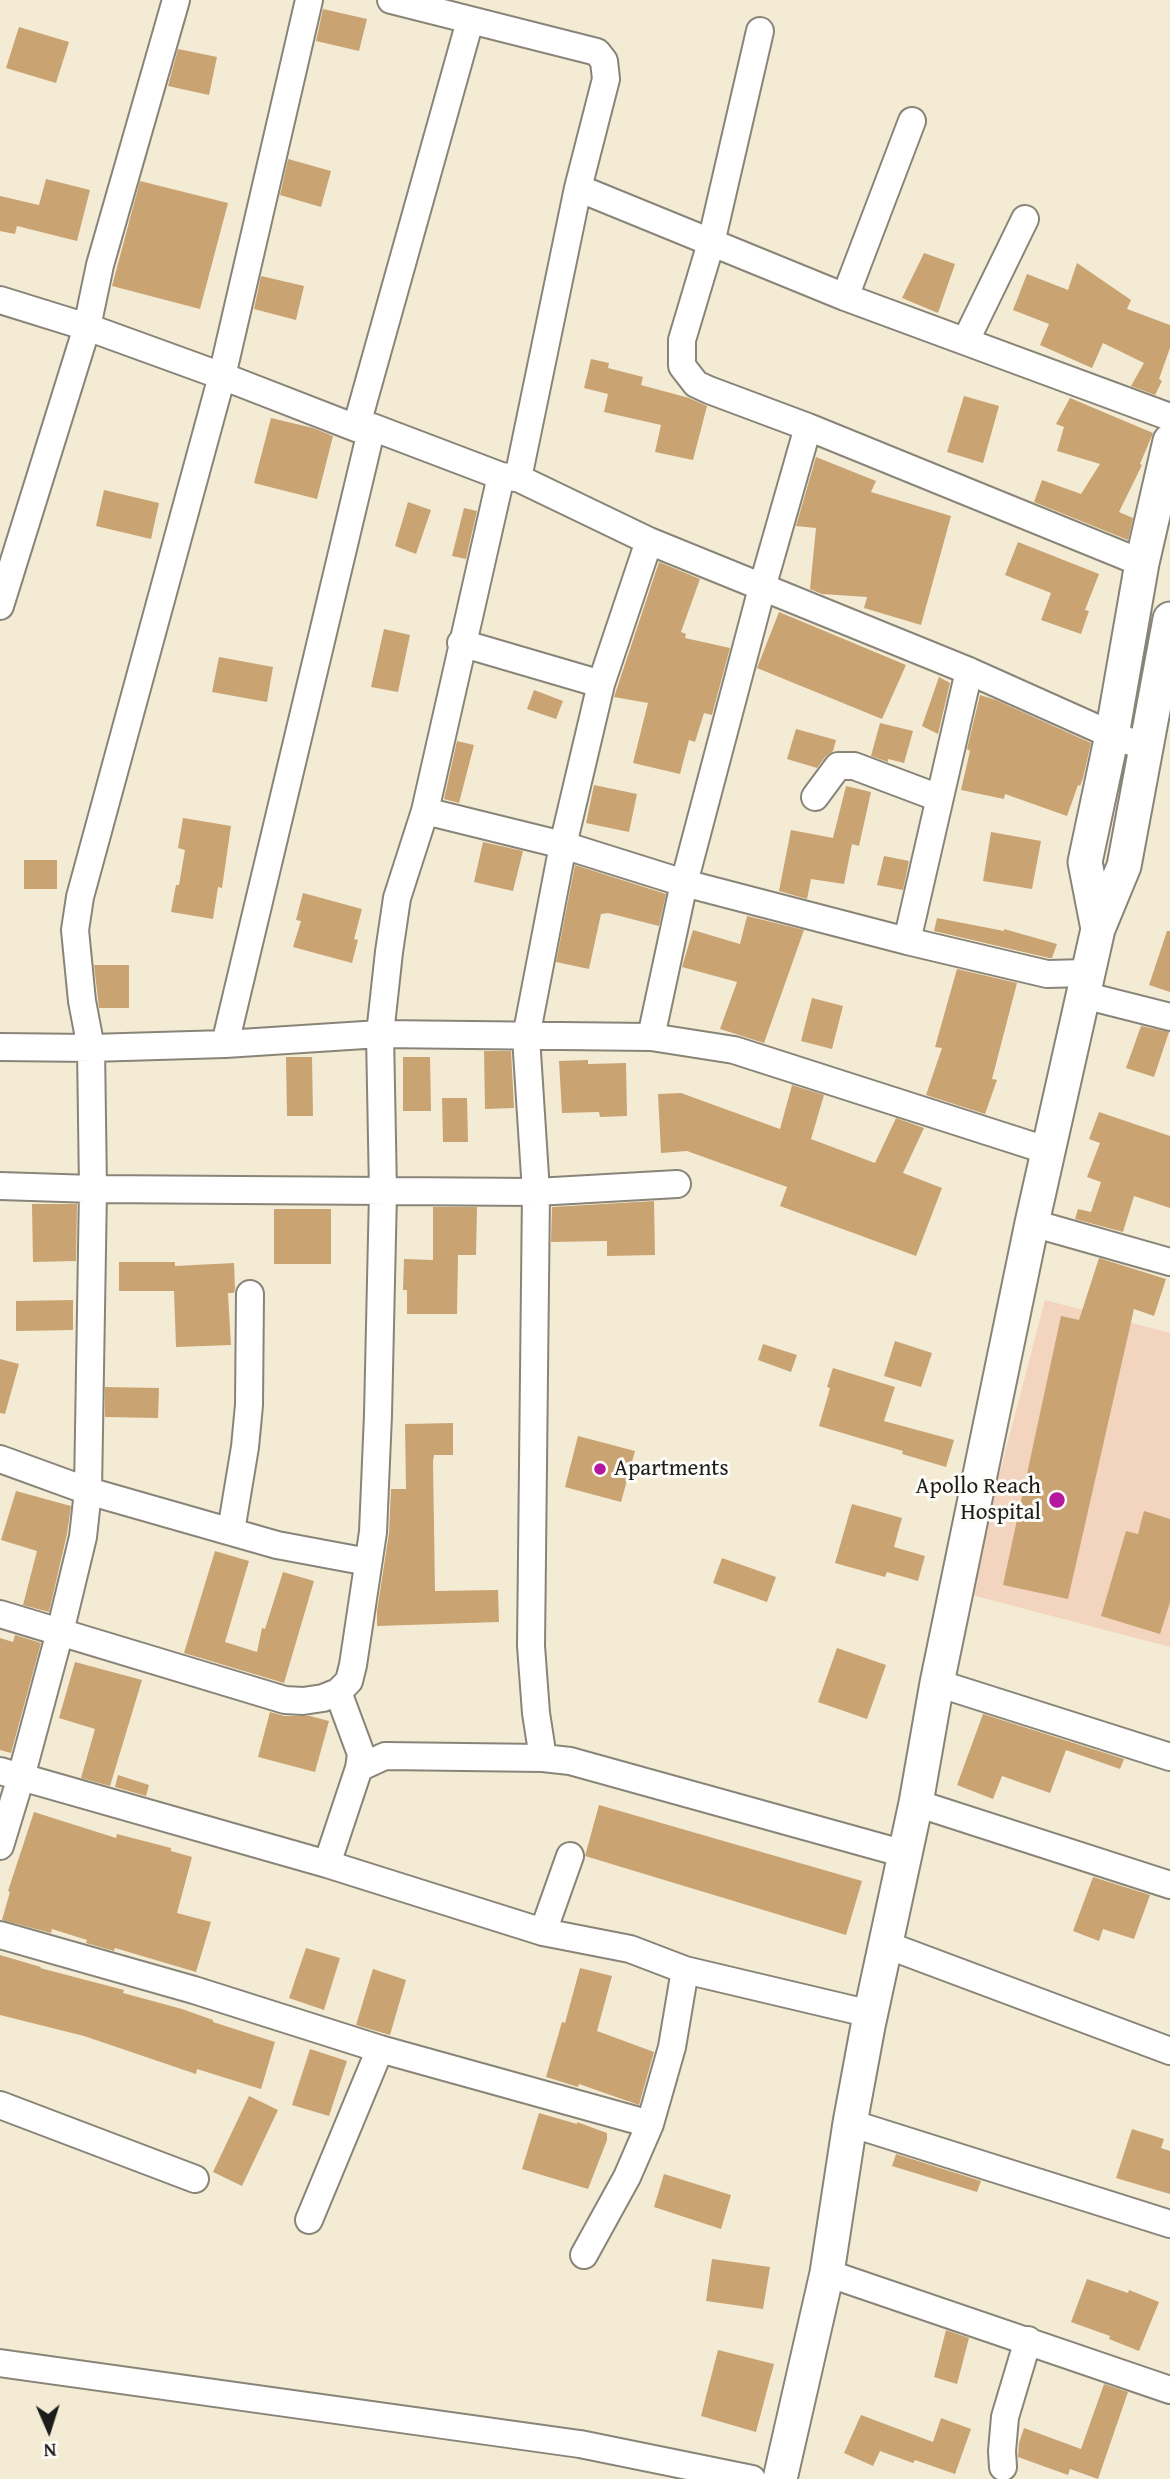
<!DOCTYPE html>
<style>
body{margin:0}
#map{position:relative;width:1170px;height:2479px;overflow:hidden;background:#f4ebd5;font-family:"Gentium Book Plus",serif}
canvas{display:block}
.north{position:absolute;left:14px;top:2395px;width:70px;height:70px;-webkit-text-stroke:5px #fdfcf7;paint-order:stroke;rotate:177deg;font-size:19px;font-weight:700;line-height:28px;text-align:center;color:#1c1c1c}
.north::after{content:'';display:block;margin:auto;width:24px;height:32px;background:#1c1c1c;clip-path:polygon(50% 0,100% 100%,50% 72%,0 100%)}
</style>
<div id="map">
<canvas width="1170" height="2479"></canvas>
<div class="north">N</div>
</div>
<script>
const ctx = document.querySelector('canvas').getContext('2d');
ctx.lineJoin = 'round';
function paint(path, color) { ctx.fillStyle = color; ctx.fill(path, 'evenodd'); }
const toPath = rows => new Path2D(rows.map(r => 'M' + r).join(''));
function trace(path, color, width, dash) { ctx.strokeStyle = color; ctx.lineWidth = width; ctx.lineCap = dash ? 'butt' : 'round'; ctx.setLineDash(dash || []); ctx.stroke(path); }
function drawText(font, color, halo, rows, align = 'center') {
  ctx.font = font + ' "Gentium Book Plus",serif'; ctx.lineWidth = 6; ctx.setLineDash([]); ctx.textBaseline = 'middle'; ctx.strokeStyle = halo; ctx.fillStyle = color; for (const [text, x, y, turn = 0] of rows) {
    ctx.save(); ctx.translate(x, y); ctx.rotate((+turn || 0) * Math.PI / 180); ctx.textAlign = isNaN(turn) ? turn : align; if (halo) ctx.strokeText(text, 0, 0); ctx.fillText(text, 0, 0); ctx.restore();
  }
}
paint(toPath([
 [1045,1300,1170,1333,1170,1647,968,1594]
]), '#f3d4bf');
paint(toPath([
 [323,9,367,19,359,51,316,41],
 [19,27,69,42,56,83,6,68],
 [178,49,217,57,209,95,168,86],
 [288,159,331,171,321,207,280,195],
 [46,179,90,190,77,241,17,226,15,234,0,231,0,196,39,205],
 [140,181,228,203,200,309,112,286],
 [924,253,955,264,938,313,902,298],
 [1077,263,1131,300,1127,309,1170,325,1170,348,1159,379,1162,381,1155,395,1131,386,1144,363,1103,343,1092,368,1040,345,1049,324,1013,310,1027,274,1068,290],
 [261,276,304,286,296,320,254,309],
 [591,359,609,363,608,368,643,377,641,385,689,398,707,406,693,460,655,452,661,425,604,412,608,394,584,388],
 [964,396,999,406,983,463,947,452],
 [1070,398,1153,433,1140,464,1142,465,1119,512,1133,518,1128,540,1034,502,1042,480,1081,494,1100,464,1057,451,1064,427,1056,424],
 [271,418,313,428,333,436,317,499,254,483],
 [816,457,876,481,871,492,951,516,921,625,864,608,867,597,822,594,810,589,816,528,796,526],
 [104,490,159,503,151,539,96,526],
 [408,502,431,510,416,554,395,546],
 [464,508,477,511,466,559,452,556],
 [1018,542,1099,574,1085,610,1089,611,1081,634,1041,620,1051,593,1005,575],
 [659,562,700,579,681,632,686,634,685,638,730,648,712,715,704,713,695,742,689,740,680,774,633,763,648,703,614,697],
 [779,612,906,665,882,719,757,668],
 [384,629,410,635,398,692,371,687],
 [219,657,273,667,267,702,212,692],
 [939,677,950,683,938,734,922,726],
 [534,690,563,701,556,719,527,709],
 [980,695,996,700,1091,743,1083,778,1080,786,1078,785,1067,816,1005,794,1004,799,961,790,970,751,967,749],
 [880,723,913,731,904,763,888,759,888,762,871,756],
 [796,729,836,740,833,751,826,756,817,768,787,759],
 [457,741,474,745,459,803,444,799],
 [594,785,637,794,629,832,586,823],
 [846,786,871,792,859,846,852,844,844,884,811,879,807,899,779,891,791,830,833,838],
 [183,818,231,826,222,888,218,887,213,919,171,912,176,885,179,885,185,850,178,848],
 [991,832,1041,841,1032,889,983,881],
 [483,842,523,851,513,891,474,882],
 [884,856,909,861,903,890,877,885],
 [24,860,57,860,57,889,24,889],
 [575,865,666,894,659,926,608,913,601,914,589,969,556,962],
 [303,893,362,909,354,939,358,940,352,963,293,947,301,921,296,920],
 [747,916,804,930,764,1043,720,1029,737,982,682,967,693,930,740,944],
 [937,918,1004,931,1004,929,1057,944,1052,958,1049,958,934,931],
 [1167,931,1170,931,1170,992,1149,985],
 [94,965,129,965,129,1008,99,1008],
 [957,969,1017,983,992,1079,997,1080,985,1114,926,1095,942,1048,935,1047],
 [812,998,843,1006,832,1049,801,1041],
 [1141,1026,1169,1032,1154,1077,1126,1068],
 [484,1051,511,1051,514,1108,485,1109],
 [286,1057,312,1057,313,1116,287,1116],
 [403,1057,430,1057,431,1111,403,1111],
 [588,1060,588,1064,626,1063,627,1116,600,1117,599,1112,562,1113,559,1061],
 [792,1085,824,1095,811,1139,875,1163,896,1118,924,1128,903,1173,942,1188,916,1256,780,1206,787,1187,687,1151,661,1153,658,1094,681,1093,780,1129],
 [442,1098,467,1098,468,1142,443,1142],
 [1099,1112,1170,1136,1170,1208,1134,1196,1123,1232,1075,1219,1078,1209,1091,1212,1101,1182,1087,1177,1100,1143,1089,1139],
 [654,1201,655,1255,607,1256,607,1241,551,1242,552,1207],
 [32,1204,77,1204,76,1261,33,1262],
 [433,1207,477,1207,476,1255,458,1255,457,1314,407,1314,407,1290,403,1290,404,1259,433,1260],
 [274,1209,331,1209,331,1264,274,1264],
 [1099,1258,1166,1279,1154,1316,1134,1309,1068,1599,1003,1585,1061,1316,1079,1320],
 [119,1262,175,1262,175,1266,234,1263,235,1289,234,1293,228,1293,231,1345,176,1347,174,1291,119,1291],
 [73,1300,73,1330,16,1331,16,1301],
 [895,1341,932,1353,921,1387,884,1376],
 [763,1344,797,1355,791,1372,758,1360],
 [0,1359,19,1364,5,1414,0,1413],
 [833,1368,895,1387,884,1421,954,1440,946,1467,902,1454,903,1451,819,1426,830,1388,827,1387],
 [105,1387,159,1388,158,1418,105,1417],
 [453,1423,453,1455,434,1455,433,1461,435,1591,498,1590,499,1622,377,1626,377,1611,389,1533,391,1489,406,1489,405,1424],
 [578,1436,635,1451,621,1502,565,1487],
 [16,1491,71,1506,67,1534,49,1612,23,1605,37,1551,1,1540],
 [852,1504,902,1518,894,1547,925,1556,918,1581,887,1572,885,1577,835,1563],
 [1144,1511,1170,1519,1170,1602,1160,1634,1101,1616,1126,1531,1138,1534],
 [215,1551,249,1561,225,1642,257,1652,262,1628,265,1629,283,1572,314,1581,284,1683,184,1653],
 [722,1558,776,1577,767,1602,713,1583],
 [15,1635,41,1643,11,1753,0,1750,0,1638,13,1642],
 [837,1648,886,1665,867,1719,818,1702],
 [75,1662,142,1680,110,1786,81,1778,95,1729,59,1718],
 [270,1712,284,1716,310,1716,329,1721,315,1772,258,1757],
 [983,1714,1124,1759,1120,1769,1066,1750,1050,1793,1002,1776,993,1799,957,1785],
 [118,1775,149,1785,146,1796,115,1787],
 [599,1805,862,1881,846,1935,585,1856],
 [34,1812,116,1838,117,1834,171,1848,171,1851,192,1857,177,1913,211,1922,196,1972,115,1948,114,1951,86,1943,87,1940,52,1929,51,1933,2,1920,10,1892,8,1891],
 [1093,1877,1150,1895,1134,1939,1103,1929,1099,1941,1073,1931],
 [306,1948,340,1958,324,2010,289,1998],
 [0,1955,41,1967,40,1968,124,1990,123,1993,182,2009,213,2020,213,2022,275,2042,261,2089,197,2069,196,2074,84,2036,0,2015],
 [580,1968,612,1976,597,2031,654,2052,639,2105,579,2084,578,2087,546,2077,562,2022,565,2023],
 [373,1969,406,1980,390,2035,356,2025],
 [310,2049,347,2061,329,2116,292,2105],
 [249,2096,278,2110,242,2186,213,2172],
 [539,2113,577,2124,577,2122,607,2133,607,2140,588,2189,522,2169],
 [1132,2129,1164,2139,1161,2148,1170,2151,1170,2194,1116,2178],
 [896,2154,981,2181,977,2192,892,2166],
 [664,2174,731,2195,721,2229,654,2207],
 [712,2259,770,2267,763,2309,706,2301],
 [1087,2279,1128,2293,1129,2290,1159,2302,1139,2351,1109,2339,1110,2336,1071,2322],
 [946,2330,969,2338,957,2384,934,2377],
 [718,2350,774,2364,756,2432,701,2416],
 [1104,2384,1128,2392,1098,2479,1070,2469,1068,2475,1018,2457,1019,2443,1024,2428,1081,2449],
 [861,2415,933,2442,941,2418,971,2429,955,2474,915,2460,913,2463,880,2451,873,2466,844,2453]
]), '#c9a372');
const minor = toPath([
 [391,0,597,52,604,61,606,79,578,188],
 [760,31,711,243,682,340,682,366,696,384,709,390,808,427,1142,563],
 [845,297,912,121],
 [0,300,87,327,222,376,356,428,372,427,501,476,516,478],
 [966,340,1025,219],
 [356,428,470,21],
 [0,606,87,327,100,265,176,0],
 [461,643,601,684],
 [1145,747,1112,735,969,671,649,541,518,478,578,188,845,297,1170,417],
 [815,797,838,766,854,766,939,798],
 [425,811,563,845,684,883,907,941,969,671],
 [907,941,1047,974,1088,973],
 [1083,995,1170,1017],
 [651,1037,734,1050,1049,1151],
 [225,1044,372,427],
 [0,1047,91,1048,225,1044,380,1034,651,1037,684,883,762,588,808,427],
 [0,1186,93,1189,536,1192,677,1184],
 [1032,1223,1170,1262],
 [0,1459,88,1491,277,1545,368,1562],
 [231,1531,245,1447,249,1405,250,1294],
 [0,1614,285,1700,303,1701,323,1698,338,1692,349,1681,353,1665,373,1532,378,1415,383,1192,380,1034,389,952,397,898,425,811,501,476],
 [937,1683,1170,1757],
 [338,1692,361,1754,359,1768],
 [543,1758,536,1713,531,1646,536,1192,526,1037,563,845,601,684,649,541],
 [0,1771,327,1864,543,1932,630,1949,685,1970,871,2014],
 [916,1803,1170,1885],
 [0,1846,21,1777,60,1632,83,1537,88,1491,93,1189,91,1048,82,1001,75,930,80,897,222,376,309,0],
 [327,1864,359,1768,385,1756,543,1758,570,1761,905,1854],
 [543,1932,570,1856],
 [0,1935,194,1990,380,2049,650,2124],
 [884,1944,1170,2051],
 [0,2105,195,2179],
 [850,2123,1170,2224],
 [309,2220,380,2049],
 [584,2255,627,2177,650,2124,672,2047,685,1970],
 [827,2273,1170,2390],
 [0,2363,580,2444,752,2479],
 [1003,2467,1002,2451,1005,2417,1028,2340]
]);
const major = toPath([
 [1098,929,1085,862,1112,735,1142,563,1170,441],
 [780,2479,827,2273,850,2123,868,2026,916,1803,937,1683,1032,1223,1098,929,1124,866,1170,619]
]);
trace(minor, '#888478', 30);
trace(major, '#888478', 37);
trace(minor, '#fff', 26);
trace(major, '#fff', 33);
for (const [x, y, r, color] of [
 [600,1469,7,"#b5179e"],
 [1057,1500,9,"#b5179e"]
]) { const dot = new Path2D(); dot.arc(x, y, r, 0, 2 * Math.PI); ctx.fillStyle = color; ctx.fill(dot); trace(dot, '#fdfcf7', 2.5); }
drawText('23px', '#1c1c1c', '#fdfcf7', [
 ["Apartments",614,1469],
 ["Apollo Reach",1041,1487,"right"],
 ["Hospital",1041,1513,"right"]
], 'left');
</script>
